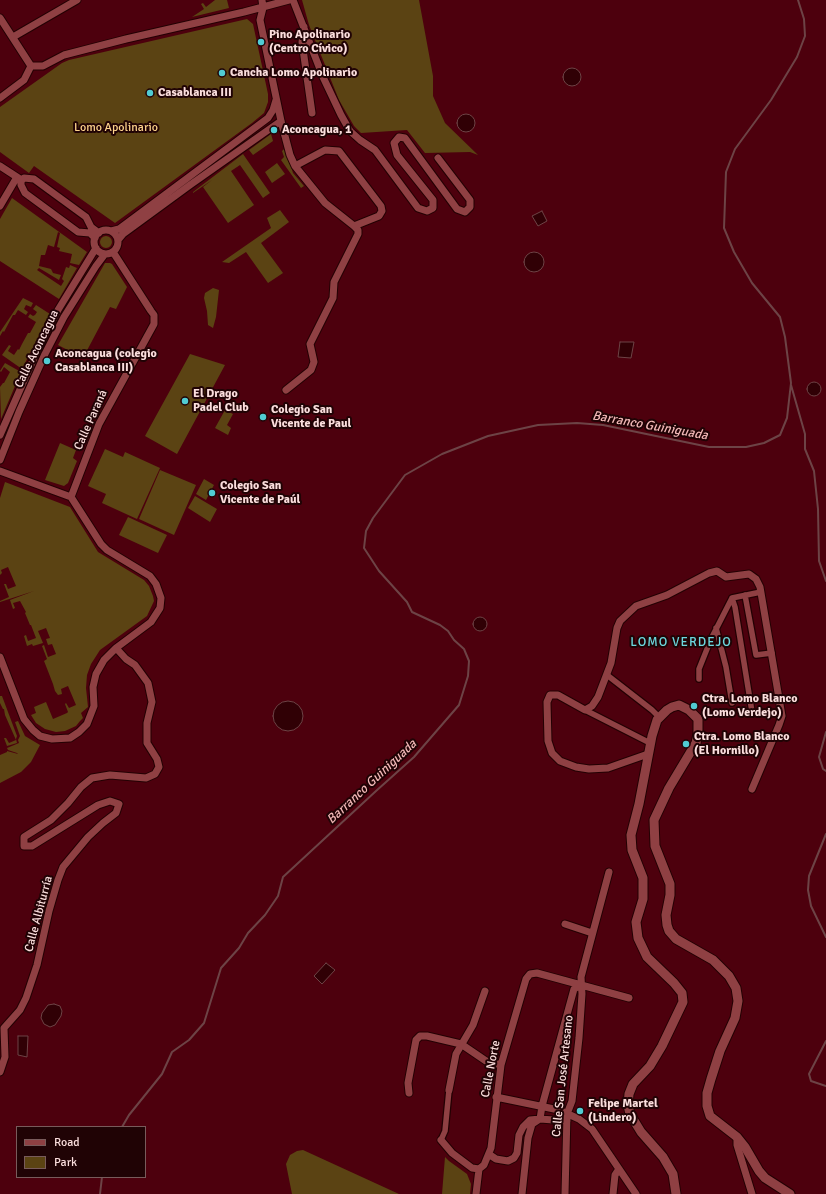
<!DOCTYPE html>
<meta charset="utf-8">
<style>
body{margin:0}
#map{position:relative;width:826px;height:1194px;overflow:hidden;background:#4d000d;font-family:Signika,sans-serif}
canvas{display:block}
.legend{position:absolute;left:16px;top:1126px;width:130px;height:52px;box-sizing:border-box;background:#200305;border:1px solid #785b5b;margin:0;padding:5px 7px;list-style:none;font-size:12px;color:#fbdedd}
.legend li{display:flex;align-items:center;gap:8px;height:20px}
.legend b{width:20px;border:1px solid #785b5b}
</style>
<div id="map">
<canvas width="826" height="1194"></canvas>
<ul class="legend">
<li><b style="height:5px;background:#8f4043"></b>Road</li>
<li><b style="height:11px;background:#5b4313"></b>Park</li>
</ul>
</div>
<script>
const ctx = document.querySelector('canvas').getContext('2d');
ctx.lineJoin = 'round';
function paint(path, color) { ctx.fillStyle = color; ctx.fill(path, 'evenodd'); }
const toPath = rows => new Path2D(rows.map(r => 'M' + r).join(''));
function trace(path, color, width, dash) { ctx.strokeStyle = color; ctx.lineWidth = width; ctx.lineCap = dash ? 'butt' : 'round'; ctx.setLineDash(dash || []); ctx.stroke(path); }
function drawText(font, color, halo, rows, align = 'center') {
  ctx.font = font + ' Signika,sans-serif'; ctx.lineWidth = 4; ctx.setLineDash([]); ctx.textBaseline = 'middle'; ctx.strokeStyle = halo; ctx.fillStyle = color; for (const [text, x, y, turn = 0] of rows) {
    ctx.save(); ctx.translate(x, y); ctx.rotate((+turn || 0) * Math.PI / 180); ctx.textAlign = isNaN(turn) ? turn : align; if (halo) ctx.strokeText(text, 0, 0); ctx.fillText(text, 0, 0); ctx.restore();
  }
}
paint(toPath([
 [215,0,227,0,229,8,192,17,204,9,201,4,203,3,206,7],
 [302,0,419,0,433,76,433,96,445,123,478,155,470,152,425,153,407,130,361,133,354,126,339,100,309,25],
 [247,19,253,24,268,94,268,102,264,113,252,123,115,223,34,166,29,173,0,152,0,107,62,63,69,60],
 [271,134,273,141,253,155,249,150],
 [285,148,293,173,304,186,301,188,281,160,284,157,282,151],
 [243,154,270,193,263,198,240,165,231,171,254,205,228,223,203,187,212,180,193,193,193,192],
 [277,163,285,174,272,183,265,172],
 [12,198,87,252,79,265,70,263,72,254,59,251,60,248,57,247,60,233,58,232,54,247,48,245,45,255,41,255,39,266,51,269,53,273,61,275,59,280,39,268,37,270,61,286,64,281,62,279,66,267,69,268,70,265,77,268,59,299,0,261,0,219],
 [280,210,289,222,261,243,283,273,268,283,246,252,229,263,222,262,271,228,267,218],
 '100 242a6 6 0 1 1 12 0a6 6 0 1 1-12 0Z',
 [105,263,110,263,112,264,127,287,116,309,110,307,83,358,58,345],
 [213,288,219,290,216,317,213,328,208,325,207,311,204,298,205,293],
 [23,298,33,303,31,307,26,305,24,309,28,312,26,315,18,310,15,315,13,315,4,332,3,331,0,336,0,332],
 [36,305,50,314,22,369,2,355,9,345,11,346,8,351,14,355,18,349,19,350,22,344,28,333,30,333,36,322,28,317,30,314,33,316,35,315,37,312,33,309],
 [190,354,225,365,177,454,145,436],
 [5,363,21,372,1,419,0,387,3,383,4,383,10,372,4,367,1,372,0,371],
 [225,410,233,414,227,425,231,428,228,435,215,428],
 [60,443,76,450,73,458,77,461,68,483,64,486,45,480],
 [105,449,123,457,125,452,160,468,137,519,102,503,106,494,88,486],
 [160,470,196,485,174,535,139,519],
 [204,479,214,485,206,500,196,494],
 [5,482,70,507,98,552,144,580,149,586,153,596,154,601,147,616,100,650,91,664,87,675,86,688,88,707,81,713,83,718,80,721,76,726,65,731,56,732,45,729,36,723,31,715,36,713,34,707,46,702,53,719,67,713,68,712,65,704,66,703,69,708,76,705,68,686,61,689,62,694,58,695,55,691,53,684,46,666,44,661,47,659,42,646,44,645,48,657,56,654,52,644,48,645,46,639,50,638,46,628,38,631,43,643,33,646,32,644,27,646,24,636,26,635,28,641,36,638,31,625,30,625,25,613,26,612,20,601,13,603,15,608,13,609,10,600,34,591,0,602,0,601,9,597,4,584,6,584,8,589,16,586,8,567,1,570,2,573,0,575,0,498],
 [195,496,217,509,210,522,188,508],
 [128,517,167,535,158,553,119,535],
 [0,696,2,696,17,736,16,739,17,743,7,746,4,738,6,738,9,743,16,740,5,715,4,709,3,709,0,703],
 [18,721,25,736,40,745,31,762,21,772,0,783,0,755,7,752,7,751,18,754,17,753,8,750,7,748,19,743,18,740,20,736,15,722],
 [303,1150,399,1194,292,1194,286,1164,290,1155,297,1151],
 [445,1157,449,1161,467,1174,471,1184,470,1194,442,1194]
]), '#5b4313');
const water = toPath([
 '563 77a9 9 0 1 1 18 0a9 9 0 1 1-18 0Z',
 '457 123a9 9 0 1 1 18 0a9 9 0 1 1-18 0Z',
 [542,211,547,221,538,226,532,216,542,211],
 '524 262a10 10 0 1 1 20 0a10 10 0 1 1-20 0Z',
 [620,342,634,342,631,358,618,357,620,342],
 '807 389a7 7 0 1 1 14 0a7 7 0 1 1-14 0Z',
 '473 624a7 7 0 1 1 14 0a7 7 0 1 1-14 0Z',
 '273 716a15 15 0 1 1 30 0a15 15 0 1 1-30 0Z',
 [326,963,335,970,322,984,314,976,326,963],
 [54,1004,60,1006,62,1011,61,1016,55,1025,50,1027,44,1024,41,1018,42,1013,48,1005,54,1004],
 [18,1036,28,1036,27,1057,18,1055,18,1036]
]);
paint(water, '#300005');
trace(water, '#6d4346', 1);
trace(toPath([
 [791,385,805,434,805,449,814,471,818,509,819,561,826,581],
 [826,732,819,757,823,769,826,771],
 [826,834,809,876,808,890,811,906,826,937],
 [826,1041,809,1074,811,1081,826,1086],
 [122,1127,129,1115,162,1074,172,1052,189,1040,204,1023,221,968,239,948,248,933,265,915,278,896,283,877,376,791,414,757,459,705,468,676,469,661,464,649,454,640,448,631,440,625,412,612,407,602,379,571,364,548,366,531,373,518,405,475,442,454,488,436,538,425,577,423,603,425,709,447,746,447,764,443,780,435,787,418,791,383,785,337,780,317,752,283,734,252,724,228,726,172,735,149,771,100,797,57,805,36,804,19,798,0],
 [100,1194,102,1177]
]), '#6d4346', 2);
const pedestrian = toPath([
 [745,595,756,655,772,653],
 [732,598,735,607,752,712],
 [716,628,726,667,732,703],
 [607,675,652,710,659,717],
 [699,679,699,669,711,639,732,598,761,592],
 [585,710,650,743],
 [441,1140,445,1131,449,1090]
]);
const minor = toPath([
 [262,0,263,8,260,20,281,121,290,155,295,166,325,203,354,226,358,230,358,234,334,282,333,298,310,344,314,362,311,370,286,390],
 [293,0,323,77,341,115,350,131,360,140,375,150,418,208,427,211,433,208,433,200,397,155,394,143,399,137,405,138,457,209,465,212,470,207,470,200,438,158],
 [0,18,31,66],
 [304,27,302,42,312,113],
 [13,37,77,0],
 [31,66,43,66,64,55,126,39,244,12,289,0],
 [0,98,24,80,31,66],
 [0,166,20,179],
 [295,166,325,150,339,151,381,206,382,211,379,216,354,226],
 [21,181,24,178,34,179,86,217,91,227,99,233],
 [21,181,21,185,25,193,78,232,90,233,95,238],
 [0,206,17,177],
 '94 242a12 12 0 1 1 24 0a12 12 0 1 1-24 0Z',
 [111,231,119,229,268,118,273,110,276,100],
 [118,240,123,234,190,185,281,121],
 [0,435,37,351,58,310,96,248],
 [0,460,19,412,45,354,64,317,96,266,105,254],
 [0,471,71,497,101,544,107,550,150,576,156,584,161,598,160,608,151,622,116,648,104,660,96,674,93,687,94,706,87,724,79,732,70,738,52,739,40,736,33,730,24,719,0,657],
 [71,497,99,424,154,324,154,315,151,311,113,252],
 [648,754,608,768,589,769,576,767,560,761,552,753,548,741,547,702,550,695,558,695,585,710,592,706,598,697,611,663,617,628,620,621,636,606,667,595,709,573,717,571,726,577,749,574,756,579,760,587,782,716,779,725,752,789],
 [565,924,592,933],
 [0,1072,5,1057,4,1028,20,1010,26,998,37,965,49,911,58,880,63,867,88,837,103,823,116,813,119,804,110,801,98,805,32,846,24,846,24,837,51,820,68,803,81,787,92,778,110,775,146,778,155,774,159,767,157,759,147,743,147,723,152,702,148,683,135,665,126,659,116,648],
 [449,1090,456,1054,473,1025,485,991],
 [409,1093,408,1083,416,1040,420,1036,427,1036,461,1044,486,1061,501,1065],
 [496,1097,559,1110,579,1119,592,1129,636,1194],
 [540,1119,542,1106,574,989,581,985],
 [737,1137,737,1145,752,1194],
 [441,1140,452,1153,472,1168,479,1169],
 [490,1155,496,1159,508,1161,514,1158,517,1153,519,1135,523,1127,530,1120,540,1119,567,1121],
 [479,1169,484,1165,491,1148,501,1065,526,979,530,974,537,973,629,998],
 [476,1194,479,1169],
 [522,1194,528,1138,532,1124,538,1120],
 [565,1194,567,1114,572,1101,579,1038,582,994,581,977,609,872],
 [613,1194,615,1175,619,1169]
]);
const tertiary = toPath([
 [676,1194,673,1174,663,1157,641,1132,630,1114,628,1105,629,1094,633,1084,650,1066,662,1046,683,1002,682,993,674,983,647,957,638,938,636,922,643,899,643,878,632,850,631,835,639,804,652,736,657,720,667,710,672,707,679,705,689,710,698,719,698,734,696,743,669,788,654,820,655,846,670,884,670,895,666,915,667,925,669,931,676,939,713,960,729,976,736,988,738,1001,735,1018,720,1051,711,1079,707,1093,707,1106,710,1116,737,1137,745,1147,759,1171,765,1178,790,1194]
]);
trace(pedestrian, '#230003', 8);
trace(minor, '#230003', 9);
trace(tertiary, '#230003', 11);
trace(pedestrian, '#8f4043', 5.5);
trace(minor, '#8f4043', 7);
trace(tertiary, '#8f4043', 9);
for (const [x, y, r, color] of [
 [261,42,4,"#51ccd3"],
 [222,73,4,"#51ccd3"],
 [150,93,4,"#51ccd3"],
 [274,130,4,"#51ccd3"],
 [47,361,4,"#51ccd3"],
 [185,401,4,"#51ccd3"],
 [263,417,4,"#51ccd3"],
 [212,493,4,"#51ccd3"],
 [694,706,4,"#51ccd3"],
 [686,744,4,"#51ccd3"],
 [580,1111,4,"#51ccd3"]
]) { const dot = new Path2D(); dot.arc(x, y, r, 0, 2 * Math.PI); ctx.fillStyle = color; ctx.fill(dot); trace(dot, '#200305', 1.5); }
drawText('bold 12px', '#fbdedd', '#200305', [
 ["Pino Apolinario",269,35],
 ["(Centro Cívico)",269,49],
 ["Cancha Lomo Apolinario",230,73],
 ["Casablanca III",158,93],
 ["Aconcagua, 1",282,130],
 ["Aconcagua (colegio",55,354],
 ["Casablanca III)",55,368],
 ["El Drago",193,394],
 ["Padel Club",193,408],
 ["Colegio San",271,410],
 ["Vicente de Paul",271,424],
 ["Colegio San",220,486],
 ["Vicente de Paúl",220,500],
 ["Ctra. Lomo Blanco",702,699],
 ["(Lomo Verdejo)",702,713],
 ["Ctra. Lomo Blanco",694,737],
 ["(El Hornillo)",694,751],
 ["Felipe Martel",588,1104],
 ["(Lindero)",588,1118]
], 'left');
drawText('12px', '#fed48d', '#200305', [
 ["Lomo Apolinario",116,128]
]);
drawText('12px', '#fbdedd', '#200305', [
 ["Calle Aconcagua",37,349,-64],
 ["Calle Paraná",91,420,-66],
 ["Calle Albiturría",39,914,-75],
 ["Calle Norte",491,1069,-79],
 ["Calle San José Artesano",563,1076,-84]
]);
drawText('italic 13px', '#f2b8b7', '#200305', [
 ["Barranco Guiniguada",650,426,10],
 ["Barranco Guiniguada",372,782,-43]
]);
ctx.letterSpacing = '1px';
drawText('13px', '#6cd8de', '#200305', [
 ["LOMO VERDEJO",681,643]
]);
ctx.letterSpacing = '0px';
</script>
